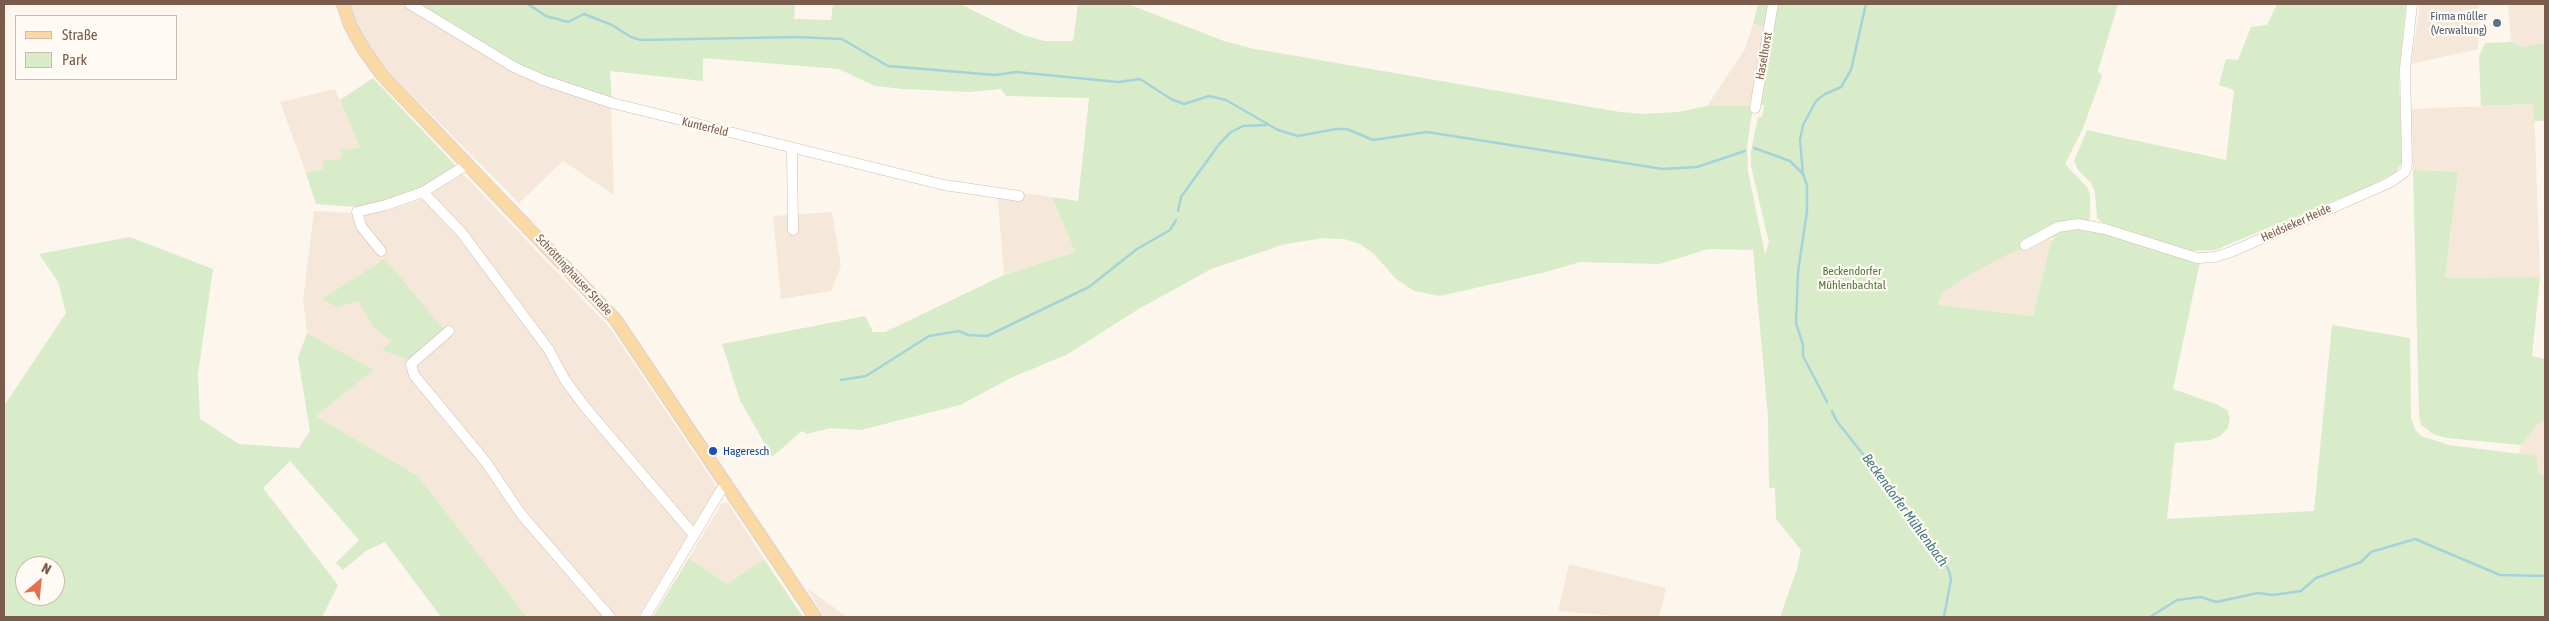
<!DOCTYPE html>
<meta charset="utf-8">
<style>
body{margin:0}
#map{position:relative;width:2549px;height:621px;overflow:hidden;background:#fdf6ec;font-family:"Asap Condensed",sans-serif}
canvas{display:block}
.frame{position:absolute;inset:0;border:5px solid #7a5c4d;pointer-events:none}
.legend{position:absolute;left:15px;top:15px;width:162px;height:65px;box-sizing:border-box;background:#fffaf3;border:1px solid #cabbb1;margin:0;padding:6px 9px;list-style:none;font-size:15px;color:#7a5c4d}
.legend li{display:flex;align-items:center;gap:10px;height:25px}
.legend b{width:25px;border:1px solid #cabbb1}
.north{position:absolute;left:15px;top:556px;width:50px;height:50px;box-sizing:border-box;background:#fffaf3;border:1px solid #cabbb1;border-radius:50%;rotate:28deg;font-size:14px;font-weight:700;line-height:20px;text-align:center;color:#7a5c4d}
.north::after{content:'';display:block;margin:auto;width:18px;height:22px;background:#e76f51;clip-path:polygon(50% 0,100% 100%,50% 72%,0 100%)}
</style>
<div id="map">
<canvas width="2549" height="621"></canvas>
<div class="frame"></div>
<ul class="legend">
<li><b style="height:6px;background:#fbd9a5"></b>Straße</li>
<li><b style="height:14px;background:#d8ecc9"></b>Park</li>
</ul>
<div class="north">N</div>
</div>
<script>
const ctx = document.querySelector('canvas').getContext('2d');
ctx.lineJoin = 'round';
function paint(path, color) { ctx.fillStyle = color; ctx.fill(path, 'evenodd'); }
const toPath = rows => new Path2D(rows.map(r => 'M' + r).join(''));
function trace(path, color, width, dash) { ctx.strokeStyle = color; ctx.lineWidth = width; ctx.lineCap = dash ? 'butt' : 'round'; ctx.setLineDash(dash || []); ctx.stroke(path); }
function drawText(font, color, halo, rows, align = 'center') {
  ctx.font = font + ' "Asap Condensed",sans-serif'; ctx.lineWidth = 4.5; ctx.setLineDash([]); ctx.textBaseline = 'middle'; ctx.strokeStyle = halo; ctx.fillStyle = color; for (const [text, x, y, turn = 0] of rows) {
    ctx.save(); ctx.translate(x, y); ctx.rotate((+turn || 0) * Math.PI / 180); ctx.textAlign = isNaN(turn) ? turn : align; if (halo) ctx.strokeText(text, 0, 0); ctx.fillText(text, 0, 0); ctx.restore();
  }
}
paint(toPath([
 [347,4,405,4,611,107,614,195,563,161,519,203,388,71,368,47],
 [2420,4,2478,4,2478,49,2411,64],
 [2508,4,2545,4,2545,42,2522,47,2511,42],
 [1753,24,1766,27,1753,106,1707,106,1745,49],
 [335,89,360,148,342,159,323,160,323,169,306,173,280,102],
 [2534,104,2540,277,2445,278,2458,173,2413,170,2411,109],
 [463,174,610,328,717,487,638,617,527,617,418,476,316,416,374,370,307,333,303,300,314,211,368,214,389,210,421,200],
 [997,189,1052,197,1075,252,1004,275],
 [832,212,841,266,831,291,781,299,773,216],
 [2044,229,2051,241,2033,316,1938,305,1951,268],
 [2545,420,2545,475,2538,474,2519,453,2521,445,2538,424],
 [722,503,728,503,764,559,727,584,689,558],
 [1569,564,1666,588,1659,617,1623,617,1558,611],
 [807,588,847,617,824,617]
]), '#f5e8da');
paint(toPath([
 [417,4,795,4,794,19,831,20,833,4,960,4,1023,35,1044,41,1073,41,1078,4,1128,4,1224,41,1250,48,1620,112,1645,114,1678,112,1707,106,1753,106,1747,146,1748,171,1765,254,1769,243,1751,166,1751,151,1758,117,1762,117,1764,105,1759,105,1777,4,2118,4,2098,71,2102,76,2083,128,2065,164,2087,187,2090,195,2090,217,2088,222,2077,222,2077,230,2111,232,2200,262,2173,389,2216,404,2227,410,2230,418,2228,428,2220,436,2210,440,2175,443,2167,519,2314,511,2332,325,2410,338,2411,418,2415,429,2421,436,2449,445,2537,456,2538,474,2545,475,2545,617,1780,617,1797,569,1801,550,1776,519,1775,488,1769,488,1768,417,1753,250,1708,249,1660,264,1580,262,1542,273,1440,296,1414,291,1396,279,1373,253,1360,244,1344,239,1324,238,1285,244,1211,269,1137,310,1068,354,1011,378,960,405,861,430,830,428,807,434,802,431,772,457,740,400,722,344,865,316,873,332,885,332,1004,275,1075,252,1052,197,1078,201,1089,98,1006,96,1001,89,969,92,903,89,875,86,839,69,703,58,703,81,610,71,612,99,544,77,516,63],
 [2057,236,2051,241,2033,316,1938,305,1942,293,1969,275,2006,255],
 [1758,4,1770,4,1766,27,1753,24],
 [2277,4,2406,4,2399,75,2402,162,2396,172,2372,185,2215,250,2189,251,2101,222,2097,218,2095,192,2091,183,2078,170,2074,161,2087,130,2226,160,2234,90,2219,85,2226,59,2238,60,2251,27,2267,25],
 [2511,42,2522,47,2545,42,2545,121,2534,121,2533,104,2481,106,2479,56,2485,43],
 [373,78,457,167,421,189,383,201,357,207,316,204,306,173,323,169,323,160,342,159,342,150,360,148,340,100],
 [2413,170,2458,172,2445,278,2540,277,2532,356,2545,359,2545,420,2538,424,2521,445,2448,438,2435,435,2421,425,2419,416],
 [130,237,213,269,198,374,200,419,239,444,299,448,310,431,298,358,307,333,374,370,316,416,418,476,527,617,441,617,385,542,366,551,343,570,336,563,359,540,290,461,263,488,338,585,322,617,4,617,4,406,66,313,58,282,39,254],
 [25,566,55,566,55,596,25,596],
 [385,259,445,331,410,360,382,350,391,341,373,326,358,301,337,307,322,299],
 [689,558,727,584,764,559,803,617,653,617]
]), '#d8ecc9');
trace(toPath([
 [528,4,546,16,568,22,584,14,612,25,631,37,641,40,796,37,842,39,888,66,995,75,1016,72,1118,82,1140,79,1171,99,1184,104,1209,96,1226,100,1278,130,1298,136,1336,129,1347,129,1373,140,1427,132,1663,169,1697,167,1745,151],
 [1754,148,1790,161,1803,174],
 [1178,211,1181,197,1220,143,1231,132,1243,126,1266,125],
 [841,380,866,376,929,336,959,331,968,335,987,336,1089,287,1137,249,1170,230,1176,220],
 [1827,402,1803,356,1803,345,1796,323,1798,272,1807,211,1807,185,1803,174,1800,140,1803,125,1816,101,1825,94,1841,87,1851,70,1866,4],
 [1832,411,1836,420,1938,550,1949,571,1951,579,1944,617],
 [2150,617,2177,600,2201,597,2216,602,2258,593,2273,595,2301,591,2316,578,2361,562,2371,552,2415,539,2500,575,2545,576]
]), '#a5d3da', 2.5);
const minor = toPath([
 [410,4,514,67,543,80,612,103,944,185,1019,196],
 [1755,108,1773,4],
 [792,149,793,230],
 [423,192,462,233,549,350,565,380,585,407,694,535],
 [2025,245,2058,227,2078,224,2105,229,2197,258,2215,257,2231,252,2389,183,2405,172,2407,164,2405,69,2412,4],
 [381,251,361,226,357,212,386,205,423,192,468,164],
 [449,331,411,364,414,375,485,461,521,514,610,617],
 [645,617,721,490,728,485]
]);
const major = toPath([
 [343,4,350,25,364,50,382,75,615,319,815,617]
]);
trace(minor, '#d1beb0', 11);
trace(major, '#dad1cd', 14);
trace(minor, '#fff', 10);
trace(major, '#fbd9a5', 12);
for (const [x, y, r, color] of [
 [2497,23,5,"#5c6f8a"],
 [713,451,5,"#1a4fb4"]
]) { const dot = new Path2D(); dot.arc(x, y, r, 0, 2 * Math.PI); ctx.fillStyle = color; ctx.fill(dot); trace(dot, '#fffaf3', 2); }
drawText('12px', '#4e5e75', '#fffaf3', [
 ["Firma müller",2487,16],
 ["(Verwaltung)",2487,30]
], 'right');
drawText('12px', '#7a5c4d', '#fffaf3', [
 ["Haselhorst",1764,56,-80],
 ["Kunterfeld",705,127,14],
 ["Heidsieker Heide",2296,223,-24],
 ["Schröttinghauser Straße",574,275,47]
]);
drawText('12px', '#537a41', '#fffaf3', [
 ["Beckendorfer",1852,271],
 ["Mühlenbachtal",1852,285]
]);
drawText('12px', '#164399', '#fffaf3', [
 ["Hageresch",723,451]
], 'left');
drawText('italic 14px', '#437c86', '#fffaf3', [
 ["Beckendorfer Mühlenbach",1905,510,54]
]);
</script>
